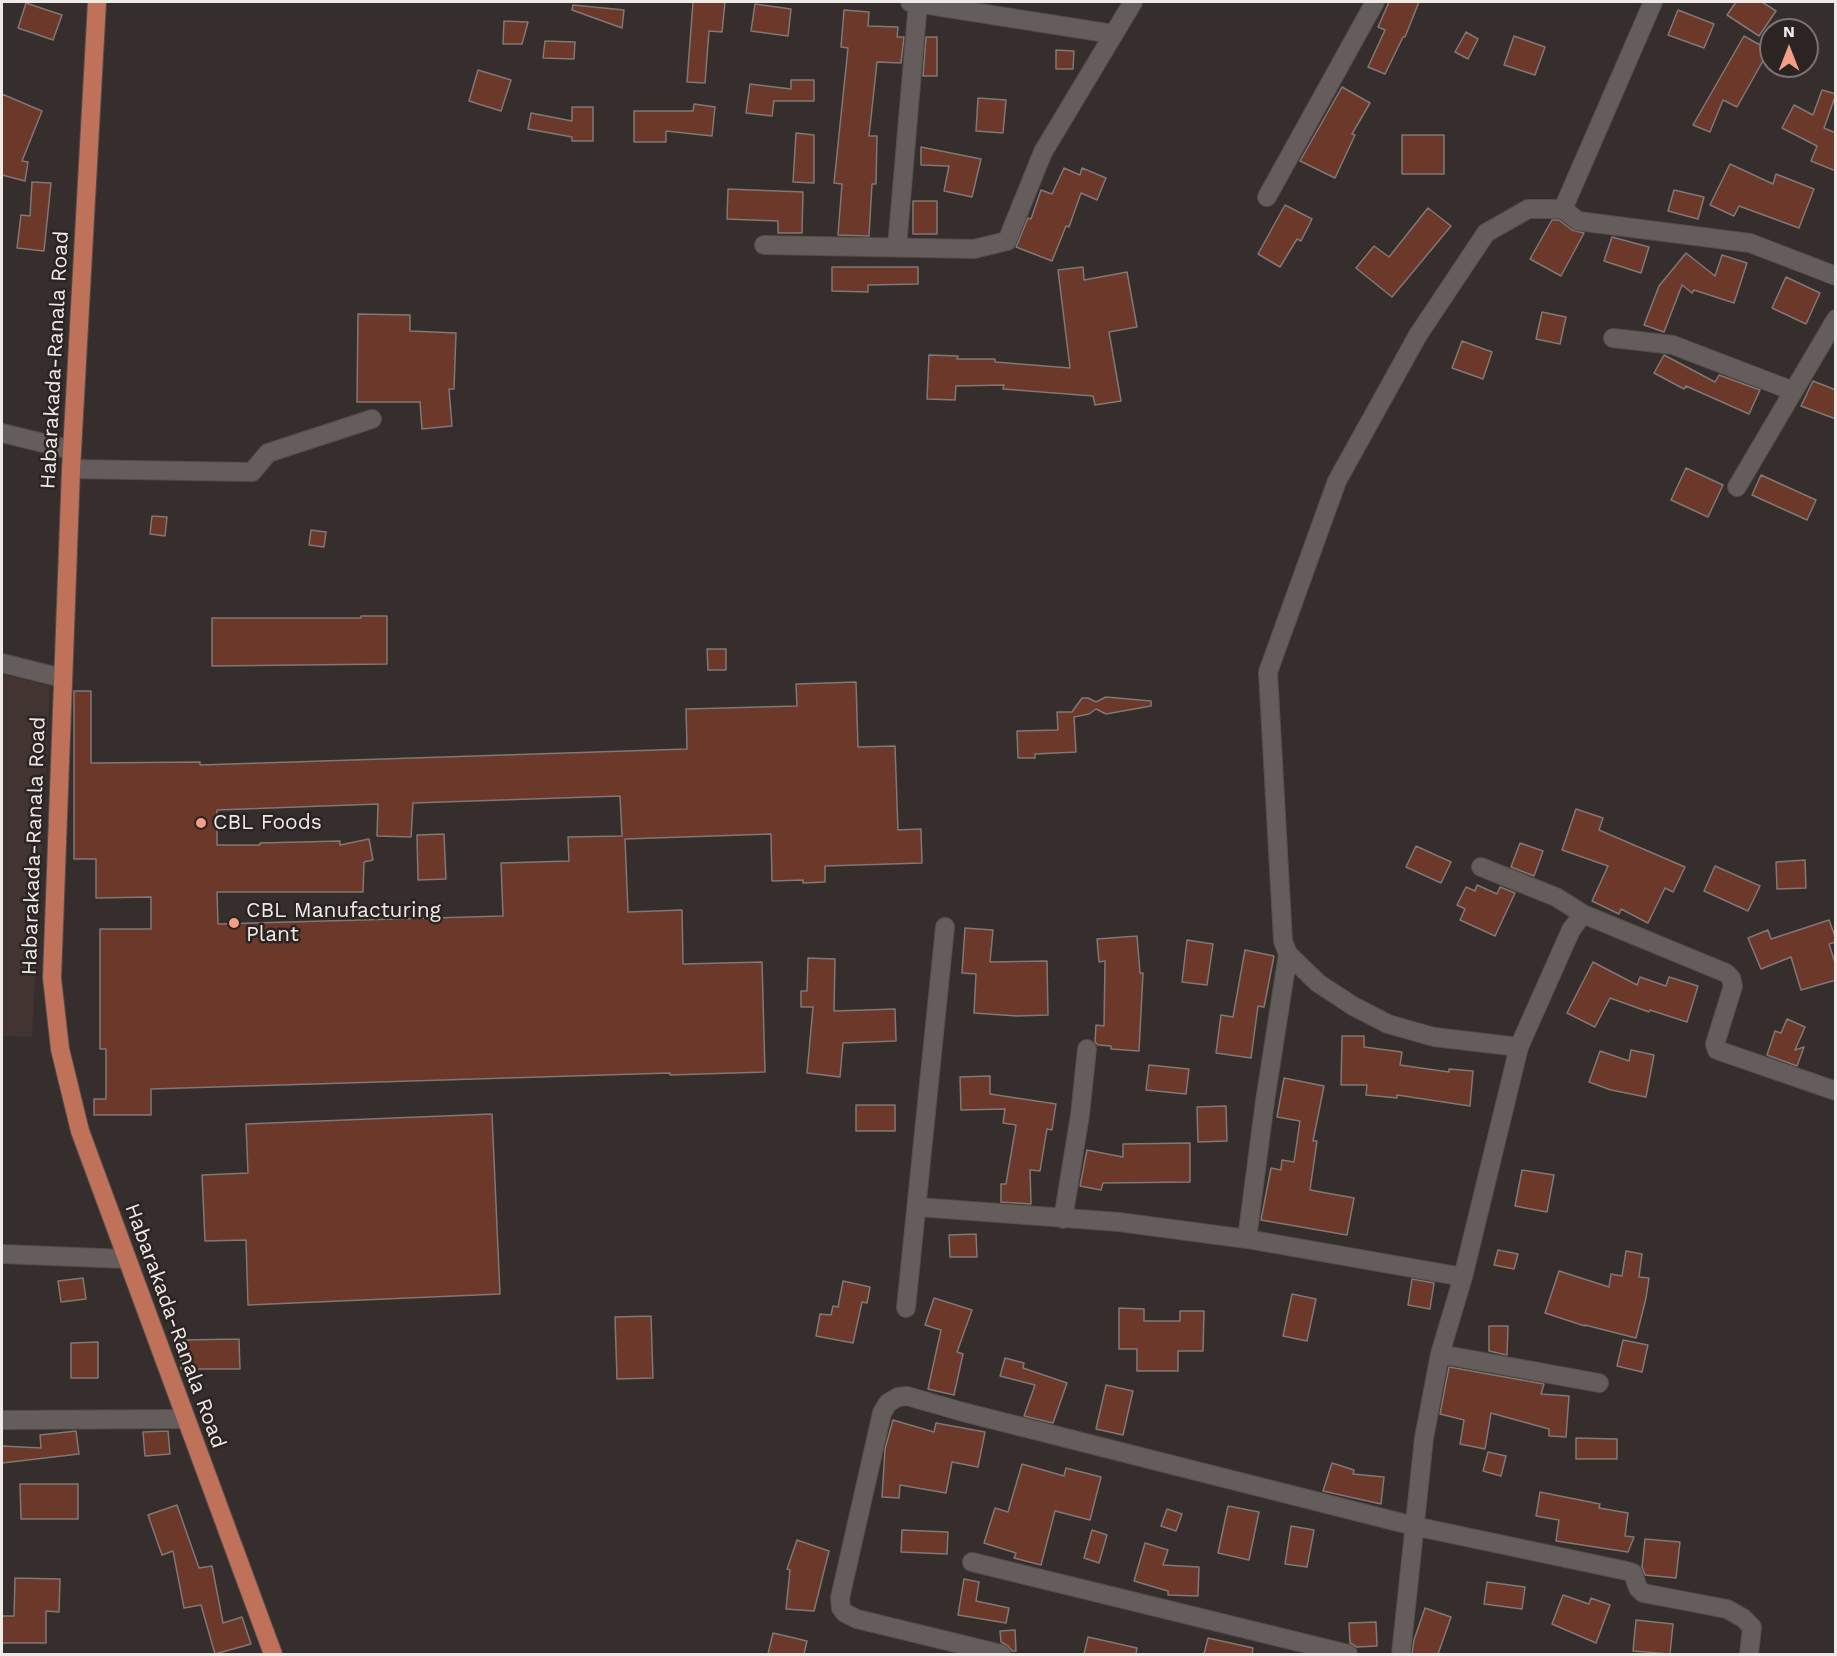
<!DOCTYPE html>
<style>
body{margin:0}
#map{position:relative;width:1837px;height:1656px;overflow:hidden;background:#352e2c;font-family:"Work Sans",sans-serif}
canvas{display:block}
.frame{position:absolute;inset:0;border:3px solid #eeeae8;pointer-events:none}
.north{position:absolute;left:1759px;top:18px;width:60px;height:60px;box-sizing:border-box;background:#2b2422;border:2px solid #797371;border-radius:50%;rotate:0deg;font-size:16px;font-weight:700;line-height:24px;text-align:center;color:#eeeae8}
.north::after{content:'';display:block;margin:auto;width:21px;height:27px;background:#f49e86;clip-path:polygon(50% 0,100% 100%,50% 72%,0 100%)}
</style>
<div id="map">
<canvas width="1837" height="1656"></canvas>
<div class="frame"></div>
<div class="north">N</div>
</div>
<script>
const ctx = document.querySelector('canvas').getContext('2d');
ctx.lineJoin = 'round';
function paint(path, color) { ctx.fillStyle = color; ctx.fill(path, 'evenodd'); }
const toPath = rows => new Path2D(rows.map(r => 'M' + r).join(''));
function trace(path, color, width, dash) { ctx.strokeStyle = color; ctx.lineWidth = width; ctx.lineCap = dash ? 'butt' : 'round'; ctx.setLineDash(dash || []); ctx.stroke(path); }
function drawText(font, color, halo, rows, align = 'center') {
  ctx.font = font + ' "Work Sans",sans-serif'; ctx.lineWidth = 5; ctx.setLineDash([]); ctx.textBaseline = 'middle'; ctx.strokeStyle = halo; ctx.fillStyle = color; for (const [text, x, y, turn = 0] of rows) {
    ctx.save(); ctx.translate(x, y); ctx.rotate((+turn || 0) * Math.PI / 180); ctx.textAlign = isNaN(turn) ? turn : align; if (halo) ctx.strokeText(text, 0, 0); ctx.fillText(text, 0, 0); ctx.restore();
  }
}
paint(toPath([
 [2,674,50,686,32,1037,2,1036]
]), '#423430');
const building = toPath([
 [693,2,725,2,722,32,709,31,705,83,687,82,693,2],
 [1389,2,1419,2,1405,37,1403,37,1385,74,1368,67,1385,30,1378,27,1389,2],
 [1736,2,1762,2,1776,11,1759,36,1727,15,1736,2],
 [26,3,62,15,53,40,18,28,26,3],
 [755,4,791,9,788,36,751,31,755,4],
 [573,5,624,10,622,28,572,10,573,5],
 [844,10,869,12,868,26,898,27,897,37,904,37,901,63,877,62,869,136,877,136,876,184,872,184,869,236,838,235,842,184,834,183,848,48,841,47,844,10],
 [1678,10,1714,24,1704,48,1668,35,1678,10],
 [504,21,528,22,522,44,503,44,504,21],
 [1466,32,1478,39,1468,59,1455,52,1466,32],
 [1514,36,1545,47,1535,75,1504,65,1514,36],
 [1744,36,1769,50,1737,107,1723,100,1710,132,1693,125,1744,36],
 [926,37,937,37,937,76,923,76,926,37],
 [545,41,575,42,574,59,543,58,545,41],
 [1056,50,1074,51,1073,69,1056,69,1056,50],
 [478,70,511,80,501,111,469,101,478,70],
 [791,80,814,80,814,101,774,101,772,116,746,113,750,84,791,89,791,80],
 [1342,87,1370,103,1352,134,1355,135,1335,178,1300,161,1342,87],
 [1822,90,1836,94,1824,128,1836,133,1836,171,1811,161,1817,146,1782,128,1794,105,1813,115,1822,90],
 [2,94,42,111,22,161,28,162,25,181,2,175,2,94],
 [978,98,1006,100,1003,133,976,131,978,98],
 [694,104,715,107,712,136,666,131,666,142,634,142,634,111,693,111,694,104],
 [572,107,593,107,593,141,572,141,572,137,528,129,531,113,572,121,572,107],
 [796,133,814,135,814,183,793,182,796,133],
 [1402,135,1444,135,1444,174,1402,174,1402,135],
 [921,147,981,159,972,197,944,191,949,166,921,165,921,147],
 [1730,164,1773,184,1776,174,1814,189,1799,228,1739,206,1734,216,1710,205,1730,164],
 [1064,168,1080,175,1082,168,1106,178,1097,200,1081,193,1069,227,1066,226,1052,261,1016,247,1028,218,1031,219,1041,190,1052,194,1064,168],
 [32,182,51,183,44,251,17,248,21,215,30,216,32,182],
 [728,189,803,192,802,233,778,233,778,221,727,219,728,189],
 [1674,190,1704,197,1698,219,1668,211,1674,190],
 [913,201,937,201,937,234,913,234,913,201],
 [1285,205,1312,219,1301,241,1297,239,1280,267,1258,254,1285,205],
 [1428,208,1451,226,1392,297,1356,268,1374,246,1389,257,1428,208],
 [1552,220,1559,220,1572,230,1584,233,1561,276,1530,259,1552,220],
 [1612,237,1649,247,1641,273,1604,261,1612,237],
 [1686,253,1715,276,1722,255,1747,263,1734,303,1694,290,1692,293,1682,285,1664,332,1644,325,1659,286,1686,253],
 [832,267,918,267,918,284,868,285,868,292,832,291,832,267],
 [1083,267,1084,280,1127,272,1137,327,1109,332,1121,401,1095,405,1093,396,1003,389,1004,385,956,386,955,400,927,399,929,355,958,356,957,359,995,359,995,362,1070,368,1058,270,1083,267],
 [1786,277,1820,293,1806,324,1772,308,1786,277],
 [1542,312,1566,317,1560,344,1536,339,1542,312],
 [358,314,410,315,410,331,456,333,454,389,449,389,452,426,422,429,420,402,357,402,358,314],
 [1462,341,1492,352,1483,379,1452,368,1462,341],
 [1664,355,1715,382,1719,375,1760,390,1749,414,1686,386,1684,389,1654,373,1664,355],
 [1813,381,1836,390,1836,419,1801,406,1813,381],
 [1686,468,1723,485,1708,517,1671,500,1686,468],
 [1761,475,1816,500,1807,520,1752,495,1761,475],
 [152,516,167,517,165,536,150,534,152,516],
 [311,530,326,532,324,547,309,545,311,530],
 [361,616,387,616,387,664,212,666,212,618,361,618,361,616],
 [707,649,726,649,726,670,708,670,707,649],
 [856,682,858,747,895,746,898,830,921,829,922,863,825,866,825,882,803,883,803,880,772,881,771,834,625,839,628,912,682,910,683,964,762,962,765,1072,670,1075,670,1073,151,1089,151,1115,94,1115,94,1099,106,1099,106,1049,100,1049,100,929,151,929,151,897,96,898,96,859,74,859,74,691,91,691,91,763,200,762,200,765,687,749,686,709,797,706,796,684,856,682],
 [620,796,622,836,568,837,569,861,501,863,503,916,218,924,217,892,363,892,364,862,373,860,369,839,340,845,340,841,260,843,260,845,217,845,217,810,378,804,377,836,411,837,413,803,620,796],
 [1106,697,1151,701,1151,706,1106,714,1096,709,1089,714,1074,717,1076,752,1035,754,1035,758,1018,758,1017,731,1058,730,1057,712,1072,712,1082,698,1088,698,1096,702,1106,697],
 [1576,809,1603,818,1599,830,1685,867,1673,892,1665,888,1648,923,1621,909,1619,914,1592,901,1608,866,1562,850,1576,809],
 [444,834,446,879,418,880,417,835,444,834],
 [1520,843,1543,851,1534,876,1511,867,1520,843],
 [1416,846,1451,862,1441,883,1406,867,1416,846],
 [1805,860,1806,888,1777,889,1776,862,1805,860],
 [1715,866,1760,886,1748,911,1704,891,1715,866],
 [1477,885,1497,894,1500,887,1515,893,1495,936,1460,920,1465,909,1457,905,1466,887,1475,891,1477,885],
 [1829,920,1836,939,1836,942,1829,944,1836,966,1836,980,1801,990,1791,957,1761,969,1748,938,1768,930,1771,939,1829,920],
 [965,928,993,930,990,962,1047,961,1048,1015,1017,1016,974,1013,976,974,962,973,965,928],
 [1137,936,1140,973,1143,973,1139,1051,1111,1049,1111,1046,1098,1045,1095,1042,1096,1025,1104,1026,1105,961,1099,962,1097,939,1137,936],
 [1187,940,1213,944,1207,985,1182,982,1187,940],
 [1245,950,1274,956,1264,1007,1258,1006,1251,1058,1216,1053,1221,1015,1233,1017,1245,950],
 [808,958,835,959,834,1011,895,1009,896,1041,843,1043,840,1077,807,1073,813,1007,801,1007,801,991,807,991,808,958],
 [1593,962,1637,985,1640,977,1666,986,1669,977,1698,986,1687,1022,1650,1010,1649,1012,1610,998,1595,1027,1567,1013,1593,962],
 [1787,1019,1805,1027,1795,1050,1804,1047,1797,1066,1767,1055,1775,1031,1781,1033,1787,1019],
 [1342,1036,1364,1036,1364,1047,1402,1052,1400,1065,1449,1072,1449,1069,1473,1071,1470,1106,1397,1095,1397,1098,1366,1095,1367,1085,1341,1085,1342,1036],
 [1631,1050,1654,1055,1646,1097,1611,1090,1589,1082,1600,1051,1629,1061,1631,1050],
 [1149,1065,1189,1069,1186,1094,1146,1090,1149,1065],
 [990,1076,990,1094,1056,1104,1052,1130,1047,1129,1040,1171,1030,1170,1031,1204,1001,1202,1001,1184,1006,1184,1016,1125,1003,1123,1005,1109,961,1110,960,1077,990,1076],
 [1284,1078,1324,1086,1313,1141,1317,1141,1310,1190,1354,1198,1347,1235,1261,1220,1271,1168,1281,1170,1282,1160,1294,1162,1300,1121,1277,1117,1284,1078],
 [856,1105,895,1105,895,1131,856,1131,856,1105],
 [1226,1106,1227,1141,1198,1142,1197,1107,1226,1106],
 [492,1114,500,1294,248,1305,246,1240,205,1241,202,1175,248,1173,246,1124,492,1114],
 [1190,1143,1190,1182,1103,1183,1101,1190,1080,1186,1087,1150,1123,1157,1123,1144,1190,1143],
 [1522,1170,1554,1175,1547,1212,1515,1206,1522,1170],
 [976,1234,977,1257,950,1257,949,1235,976,1234],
 [1498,1250,1518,1254,1514,1269,1494,1265,1498,1250],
 [1626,1251,1642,1254,1639,1277,1649,1278,1646,1298,1636,1338,1585,1325,1585,1326,1545,1313,1559,1271,1609,1287,1611,1274,1622,1276,1626,1251],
 [83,1278,86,1299,61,1302,58,1281,83,1278],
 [1412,1279,1434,1283,1430,1309,1408,1305,1412,1279],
 [843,1281,870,1287,867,1303,862,1302,853,1343,816,1336,820,1314,831,1315,833,1306,838,1307,843,1281],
 [1292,1294,1316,1299,1307,1341,1283,1336,1292,1294],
 [934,1298,972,1310,957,1352,963,1354,954,1395,928,1389,941,1330,925,1325,934,1298],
 [1119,1308,1144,1309,1144,1321,1180,1321,1180,1311,1204,1311,1203,1351,1178,1351,1178,1371,1137,1371,1137,1349,1119,1349,1119,1308],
 [651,1316,653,1378,617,1379,615,1317,651,1316],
 [1489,1326,1508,1326,1507,1355,1489,1351,1489,1326],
 [239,1339,240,1369,181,1369,180,1340,239,1339],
 [1623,1340,1648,1345,1642,1372,1617,1366,1623,1340],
 [98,1342,98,1378,71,1378,71,1343,98,1342],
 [1005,1358,1024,1363,1023,1368,1067,1383,1053,1423,1024,1416,1035,1385,1000,1376,1005,1358],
 [1449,1367,1544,1384,1541,1394,1569,1396,1566,1437,1549,1436,1549,1429,1491,1413,1485,1449,1460,1444,1464,1420,1440,1414,1449,1367],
 [1106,1385,1133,1391,1123,1435,1096,1429,1106,1385],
 [893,1420,934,1432,936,1423,985,1432,978,1467,952,1462,946,1493,900,1485,899,1498,882,1497,885,1449,893,1420],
 [76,1431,79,1454,2,1463,2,1446,41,1448,40,1435,76,1431],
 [168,1431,170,1454,145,1456,143,1432,168,1431],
 [1576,1438,1617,1439,1617,1459,1576,1459,1576,1438],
 [1488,1452,1506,1456,1501,1476,1483,1471,1488,1452],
 [1332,1463,1354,1470,1353,1474,1384,1477,1381,1504,1323,1491,1332,1463],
 [1022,1464,1064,1476,1066,1468,1101,1477,1090,1520,1055,1511,1041,1565,1014,1558,1016,1553,984,1543,995,1508,1008,1512,1022,1464],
 [20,1484,78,1484,78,1519,21,1519,20,1484],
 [1540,1492,1600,1504,1599,1508,1628,1513,1625,1536,1634,1537,1628,1552,1556,1541,1559,1520,1536,1516,1540,1492],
 [177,1505,199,1568,212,1566,223,1623,242,1617,251,1644,215,1654,201,1605,184,1608,173,1551,162,1555,148,1515,177,1505],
 [1228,1506,1259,1512,1249,1560,1218,1553,1228,1506],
 [1167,1509,1182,1514,1176,1531,1161,1526,1167,1509],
 [1291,1526,1314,1530,1307,1567,1285,1564,1291,1526],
 [902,1530,948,1532,947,1554,901,1552,902,1530],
 [1092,1530,1107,1535,1099,1563,1084,1558,1092,1530],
 [1645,1539,1680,1542,1676,1578,1645,1575,1642,1567,1645,1539],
 [797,1540,829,1551,814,1611,786,1609,790,1570,787,1569,797,1540],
 [1145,1543,1168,1550,1163,1565,1199,1567,1198,1596,1168,1595,1168,1591,1134,1581,1145,1543],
 [15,1578,60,1579,59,1612,46,1611,46,1643,2,1643,2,1616,14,1616,15,1578],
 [964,1579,979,1582,976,1601,1009,1608,1006,1623,958,1615,964,1579],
 [1487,1582,1525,1587,1522,1609,1484,1604,1487,1582],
 [1563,1595,1589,1604,1591,1598,1610,1605,1596,1643,1552,1624,1563,1595],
 [1425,1608,1451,1617,1438,1654,1412,1654,1414,1640,1425,1608],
 [1636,1620,1673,1624,1670,1654,1633,1651,1636,1620],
 [1376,1622,1377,1646,1357,1647,1350,1643,1349,1623,1376,1622],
 [1015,1630,1016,1651,1012,1651,1008,1646,1001,1642,1000,1631,1015,1630],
 [773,1633,807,1641,804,1654,768,1654,773,1633],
 [1088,1637,1137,1648,1136,1654,1084,1654,1088,1637],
 [1208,1638,1253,1648,1252,1654,1204,1654,1208,1638]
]);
paint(building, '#6b382a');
trace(building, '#817876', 1.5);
const minor = toPath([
 [910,2,1113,34],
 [1267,197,1375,2],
 [1563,209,1653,2],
 [764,245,974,249,1007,241,1043,152,1133,2],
 [897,247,918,2],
 [1836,276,1750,243,1578,221,1563,209,1528,209,1486,233,1418,335,1337,481,1268,672,1283,941,1288,954,1318,983,1353,1006,1388,1024,1434,1037,1519,1047,1571,930,1583,914,1726,973,1731,978,1733,986,1715,1044,1717,1050,1836,1091],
 [1613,338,1673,345,1793,391],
 [2,433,72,450],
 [71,469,252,472,268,453,372,419],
 [1737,487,1836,319],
 [2,663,62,678],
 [1481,867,1556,897,1583,914],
 [918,1207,1119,1222,1247,1239,1463,1277],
 [1063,1219,1080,1115,1087,1049],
 [1247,1239,1265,1101,1288,954],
 [2,1254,126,1259],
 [906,1308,945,927],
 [1440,1354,1599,1383],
 [2,1420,185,1419],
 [972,1562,1348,1654],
 [1001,1654,857,1619,845,1613,841,1608,840,1598,882,1413,888,1403,898,1397,907,1396,963,1412,1414,1526,1627,1571,1633,1573,1638,1588,1643,1593,1727,1609,1743,1618,1752,1627,1749,1654],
 [1401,1654,1424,1438,1440,1354,1463,1277,1519,1047]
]);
const major = toPath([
 [97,2,71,469,52,978,60,1049,80,1131,273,1654]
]);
trace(minor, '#534d4b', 20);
trace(major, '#534d4b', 20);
trace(minor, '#655d5b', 18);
trace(major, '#bf715a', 18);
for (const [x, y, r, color] of [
 [201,823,6,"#f49e86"],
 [234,923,6,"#f49e86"]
]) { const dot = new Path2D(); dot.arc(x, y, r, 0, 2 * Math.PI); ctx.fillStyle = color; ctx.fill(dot); trace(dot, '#2b2422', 2); }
drawText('21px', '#eeeae8', '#2b2422', [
 ["Habarakada-Ranala Road",55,360,-87],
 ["Habarakada-Ranala Road",34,846,-88],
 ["Habarakada-Ranala Road",175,1326,70]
]);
drawText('21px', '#eeeae8', '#2b2422', [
 ["CBL Foods",213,823],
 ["CBL Manufacturing",246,911],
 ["Plant",246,935]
], 'left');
</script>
